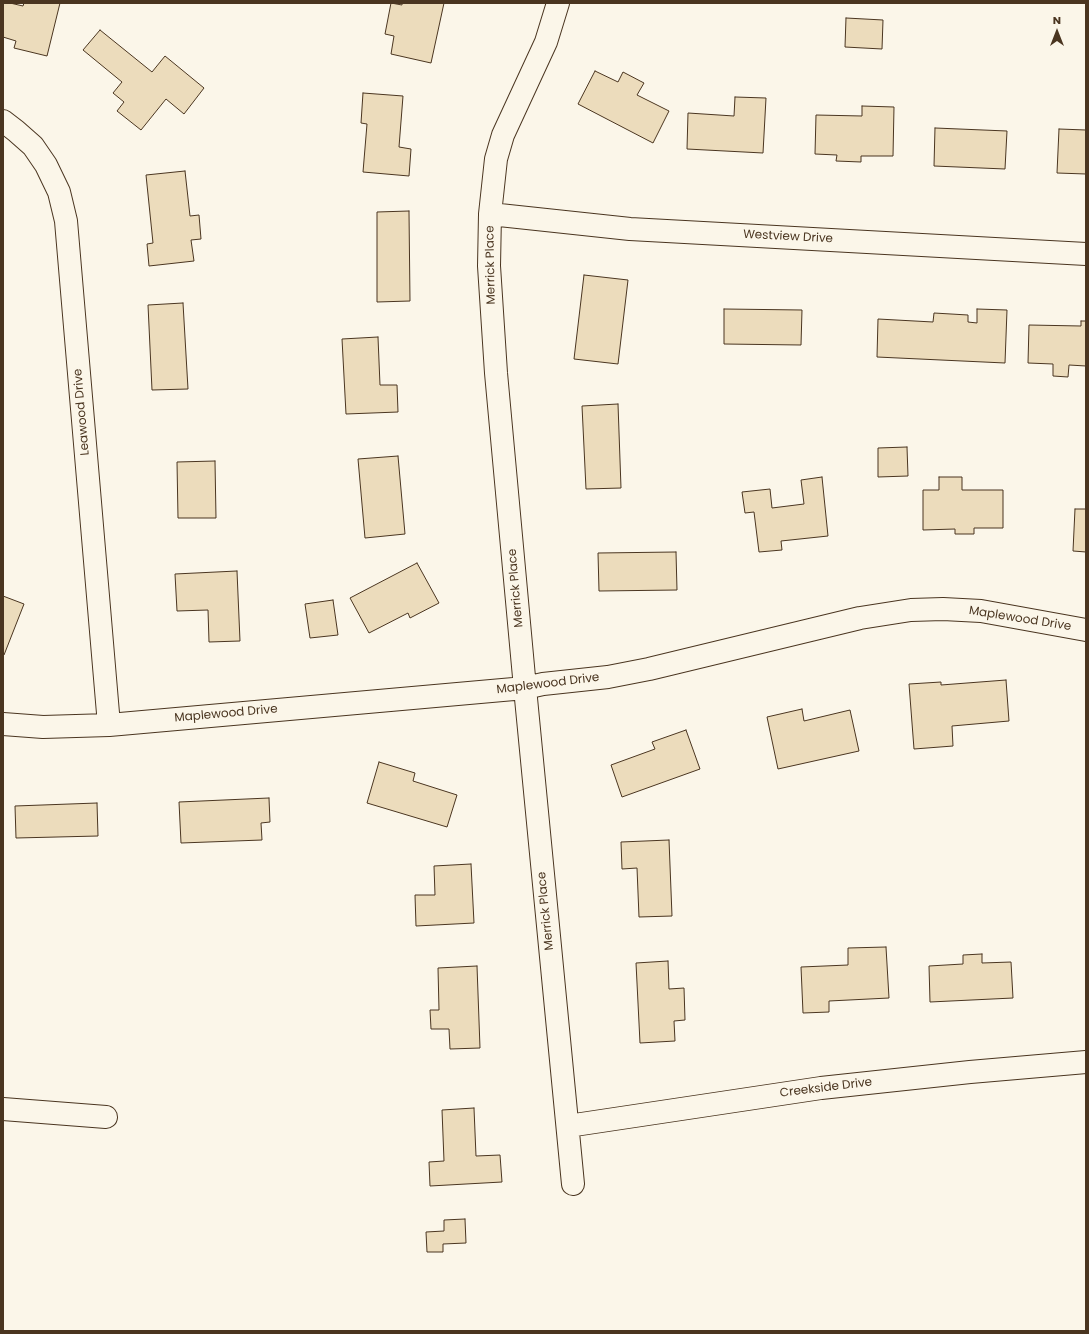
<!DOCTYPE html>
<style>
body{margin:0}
#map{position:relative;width:1089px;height:1334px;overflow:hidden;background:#fbf6e9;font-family:Poppins,sans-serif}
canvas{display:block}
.frame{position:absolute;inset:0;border:4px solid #4a3520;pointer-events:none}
.north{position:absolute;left:1037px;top:12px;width:40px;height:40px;-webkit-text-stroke:3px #fbf6e9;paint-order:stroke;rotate:0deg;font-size:11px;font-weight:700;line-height:16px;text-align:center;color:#4a3520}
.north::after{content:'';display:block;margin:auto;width:14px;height:18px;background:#4a3520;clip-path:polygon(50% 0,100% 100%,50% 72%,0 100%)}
</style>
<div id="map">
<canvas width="1089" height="1334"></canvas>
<div class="frame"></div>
<div class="north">N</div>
</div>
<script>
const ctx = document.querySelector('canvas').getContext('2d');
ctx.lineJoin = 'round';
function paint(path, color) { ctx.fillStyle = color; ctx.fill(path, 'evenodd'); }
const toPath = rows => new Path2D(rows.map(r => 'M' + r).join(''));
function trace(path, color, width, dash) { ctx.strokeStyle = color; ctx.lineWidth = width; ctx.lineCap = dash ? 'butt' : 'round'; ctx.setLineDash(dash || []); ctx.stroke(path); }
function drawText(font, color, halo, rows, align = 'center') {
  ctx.font = font + ' Poppins,sans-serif'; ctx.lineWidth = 3; ctx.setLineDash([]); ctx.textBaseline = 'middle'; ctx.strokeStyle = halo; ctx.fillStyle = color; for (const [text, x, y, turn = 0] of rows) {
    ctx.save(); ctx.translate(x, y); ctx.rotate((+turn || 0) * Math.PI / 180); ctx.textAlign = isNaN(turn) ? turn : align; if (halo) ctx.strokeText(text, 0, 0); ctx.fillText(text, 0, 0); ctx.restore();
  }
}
const building = toPath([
 [3,3,10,3,23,6,24,3,60,3,47,56,14,48,16,41,3,37,3,3],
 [391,3,402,5,402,3,444,3,431,63,391,54,394,36,385,34,391,3],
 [846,18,883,20,882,49,845,47,846,18],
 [100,30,152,72,165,56,204,88,184,114,166,99,141,130,117,111,124,102,113,93,122,82,83,50,100,30],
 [595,71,618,82,623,72,644,83,637,95,669,111,653,143,578,104,595,71],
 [363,93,403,96,399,147,411,149,409,176,363,172,367,124,361,123,363,93],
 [735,97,766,98,763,153,687,149,688,113,734,116,735,97],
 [862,106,894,107,893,156,861,156,861,162,836,161,837,155,815,154,816,115,862,116,862,106],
 [935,128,1007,131,1005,169,934,166,935,128],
 [1059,129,1086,130,1086,174,1057,173,1059,129],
 [185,171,190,216,199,215,201,239,191,240,194,261,149,266,147,244,153,243,146,175,185,171],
 [409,211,410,301,377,302,377,212,409,211],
 [584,275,628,280,618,364,574,359,584,275],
 [183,303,188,389,152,390,148,305,183,303],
 [724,309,802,310,801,345,724,344,724,309],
 [977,309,1007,310,1005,363,877,357,878,319,933,322,934,313,968,315,968,322,977,323,977,309],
 [1081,321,1086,321,1086,366,1069,365,1068,377,1053,376,1053,364,1028,363,1029,325,1081,326,1081,321],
 [378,337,380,385,397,385,398,412,346,414,342,339,378,337],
 [618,404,621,488,586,489,582,406,618,404],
 [907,447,908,476,878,477,878,448,907,447],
 [398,456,405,534,365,538,358,459,398,456],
 [215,461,216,518,178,518,177,462,215,461],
 [822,477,828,536,781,541,782,550,759,552,754,512,745,513,742,492,770,489,772,508,804,504,801,480,822,477],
 [939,477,962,477,962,490,1003,490,1003,528,974,528,974,534,955,534,955,529,923,530,923,490,939,490,939,477],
 [1075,509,1086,509,1086,552,1073,551,1075,509],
 [676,552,677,590,599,591,598,553,676,552],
 [417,563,439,603,410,618,408,613,369,633,350,598,417,563],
 [237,571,240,641,209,642,208,610,177,611,175,574,237,571],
 [3,596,24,604,4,655,3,655,3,596],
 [333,600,338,635,310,638,305,604,333,600],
 [1006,680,1009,721,952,726,953,746,914,749,909,684,941,682,941,685,1006,680],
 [802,709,804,721,850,710,859,751,778,769,767,717,802,709],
 [686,730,700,769,622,797,611,765,655,749,652,742,686,730],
 [379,762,415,773,413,781,457,795,447,827,367,803,379,762],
 [269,798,270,822,261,823,262,840,181,843,179,802,269,798],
 [97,803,98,836,16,838,15,806,97,803],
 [669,840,672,916,639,917,637,868,622,869,621,842,669,840],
 [471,864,474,923,416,926,415,895,435,895,434,866,471,864],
 [886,947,889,998,829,1001,829,1012,803,1013,801,967,848,965,848,948,886,947],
 [982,954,982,963,1011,962,1013,998,930,1002,929,966,963,964,963,955,982,954],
 [668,961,669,989,684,988,685,1020,674,1021,675,1041,640,1043,636,963,668,961],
 [477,966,480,1048,450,1049,449,1029,431,1029,430,1010,439,1010,438,968,477,966],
 [474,1108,476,1156,500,1155,502,1182,430,1186,429,1162,444,1161,442,1110,474,1108],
 [465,1219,466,1243,443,1244,443,1252,427,1252,426,1232,444,1231,444,1220,465,1219]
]);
paint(building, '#ecdcbc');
trace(building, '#4a3520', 1);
const minor = toPath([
 [558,3,546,42,503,135,496,159,490,214,489,266,496,373,525,688,573,1184],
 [3,121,16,131,33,146,46,165,59,192,66,221,109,725],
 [490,214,630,229,1086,254],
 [3,724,43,727,109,725,525,688,543,684,608,677,649,669,860,618,911,610,943,609,981,611,1086,630],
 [3,1109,106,1117],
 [568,1126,821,1088,970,1072,1086,1062]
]);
trace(minor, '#4a3520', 24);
trace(minor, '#fbf6e9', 22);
drawText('12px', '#4a3520', '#fbf6e9', [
 ["Westview Drive",788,237,3],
 ["Merrick Place",491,265,-91],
 ["Leawood Drive",82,412,-95],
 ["Merrick Place",516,588,-95],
 ["Maplewood Drive",1020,619,9],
 ["Maplewood Drive",548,684,-7],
 ["Maplewood Drive",226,714,-5],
 ["Merrick Place",546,911,-96],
 ["Creekside Drive",826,1088,-7]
]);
</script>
